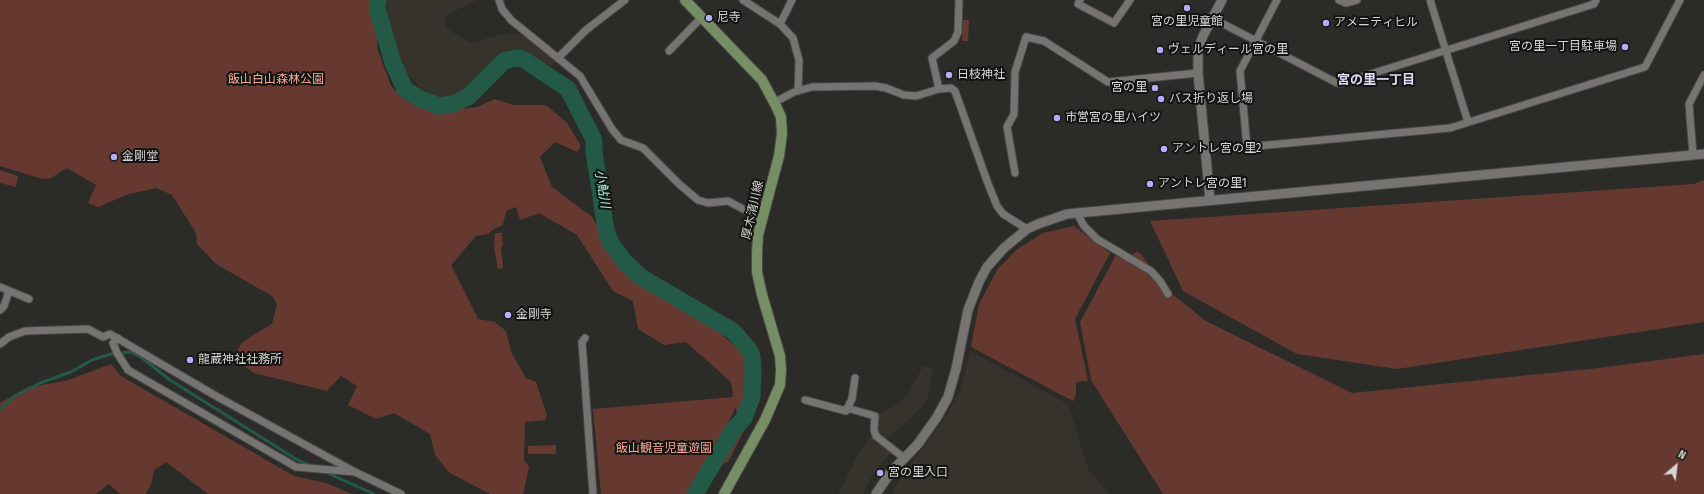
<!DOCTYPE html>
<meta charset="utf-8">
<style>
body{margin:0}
#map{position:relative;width:1704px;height:494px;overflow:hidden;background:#2b2b28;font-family:"Fira Sans Condensed",sans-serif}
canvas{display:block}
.north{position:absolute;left:1656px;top:446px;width:40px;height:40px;-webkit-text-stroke:3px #131312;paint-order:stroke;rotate:28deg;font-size:11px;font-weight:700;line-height:16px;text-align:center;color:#d5d4d3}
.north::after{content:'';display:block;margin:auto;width:14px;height:18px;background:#d5d4d3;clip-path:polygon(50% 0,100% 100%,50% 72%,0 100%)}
</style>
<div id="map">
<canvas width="1704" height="494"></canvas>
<div class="north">N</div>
</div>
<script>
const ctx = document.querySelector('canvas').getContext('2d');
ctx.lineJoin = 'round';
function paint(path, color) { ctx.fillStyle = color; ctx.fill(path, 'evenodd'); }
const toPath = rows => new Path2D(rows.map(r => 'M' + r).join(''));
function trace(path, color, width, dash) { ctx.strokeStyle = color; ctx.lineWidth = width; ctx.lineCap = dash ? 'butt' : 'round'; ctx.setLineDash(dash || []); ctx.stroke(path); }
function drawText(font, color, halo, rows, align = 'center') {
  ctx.font = font + ' "Fira Sans Condensed","Noto Sans JP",sans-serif'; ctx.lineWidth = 4; ctx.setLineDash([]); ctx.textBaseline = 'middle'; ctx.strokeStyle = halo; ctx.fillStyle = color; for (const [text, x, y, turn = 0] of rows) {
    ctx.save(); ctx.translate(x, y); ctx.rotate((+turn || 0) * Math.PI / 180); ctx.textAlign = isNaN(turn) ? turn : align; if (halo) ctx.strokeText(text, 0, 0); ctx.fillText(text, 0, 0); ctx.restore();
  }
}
paint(toPath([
 [386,0,477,0,446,15,446,27,452,32,472,43,501,34,523,34,557,61,548,69,533,57,520,51,516,49,509,51,471,86,453,98,438,100,422,90,399,64,394,52,389,27],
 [970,351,1068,404,1089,471,1110,494,892,494,898,482,946,416,961,389],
 [923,366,933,368,929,395,923,405,909,420,886,439,877,432,877,415,900,403,908,394],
 [872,435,893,451,878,467,869,481,863,494,838,494,859,453]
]), '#35332b');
paint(toPath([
 [0,0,380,0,377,48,391,86,408,102,433,113,477,107,495,99,514,105,546,105,567,123,581,146,577,152,555,142,540,157,552,187,592,217,618,262,697,310,759,370,760,399,728,462,706,467,693,494,601,494,593,409,733,397,731,382,686,342,664,345,638,329,633,301,613,291,577,235,539,213,520,220,516,207,506,211,503,225,492,230,489,234,476,236,451,265,478,319,495,322,506,331,512,354,526,378,536,382,547,415,545,420,525,422,524,460,529,467,523,494,490,494,450,473,435,455,430,434,394,413,376,419,348,405,357,386,341,376,327,391,254,373,234,358,241,344,253,335,272,324,277,304,272,296,216,264,197,244,196,233,172,195,156,188,126,195,98,207,88,203,96,185,67,168,51,178,42,179,0,166],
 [736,408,738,422,725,430,735,408],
 [963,20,969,20,968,41,962,41],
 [0,170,18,176,16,187,0,183],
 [1704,180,1704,322,1397,369,1297,354,1183,291,1150,221,1694,184],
 [1074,226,1110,253,1075,319,1088,381,1076,382,1076,395,1073,401,971,347,979,304,997,270,1016,250,1043,233],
 [495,233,502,233,503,246,501,247,503,268,498,269,494,247],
 [1118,251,1127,258,1138,251,1151,267,1157,282,1206,321,1352,393,1599,368,1704,354,1704,494,1163,494,1091,380,1080,322],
 [111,364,121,376,294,476,326,483,352,494,208,494,166,462,154,470,151,485,146,494,120,494,109,484,96,494,0,494,0,403,28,387,66,381],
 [556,445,556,454,528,454,528,446]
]), '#663930');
trace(toPath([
 [0,409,16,395,40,383,71,372,92,360,111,354,131,352,142,358,170,380,296,459,311,466],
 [323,471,374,494]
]), '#235a47', 3);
trace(toPath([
 [378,0,377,8,393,63,405,89,418,98,439,106,453,104,468,97,504,61,516,58,523,59,568,89,594,140,594,152,606,230,610,242,625,262,641,277,733,331,750,351,752,357,753,370,752,397,744,418,733,430,695,494]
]), '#235a47', 17);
const minor = toPath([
 [499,0,502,9,511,20,580,76,612,129,621,140,643,148,679,184,698,200,708,203,728,201,762,219],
 [743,0,780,24,793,38,799,60,798,91],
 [1080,0,1078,4,1114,23,1130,0],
 [1277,0,1240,71,1247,147,1450,128,1645,67,1680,0],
 [1339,0,1346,3,1357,0],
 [1430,0,1468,122],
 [1212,18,1337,83,1342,83,1594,4,1596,0],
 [780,24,792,0],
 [669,51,701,18],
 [558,58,586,30,625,0],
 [939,89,932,58,954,41,958,32,959,0],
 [775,102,794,92,812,87,875,86,886,88,904,95,916,96,939,89,951,88,955,91,987,181,997,206,1003,214,1027,229],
 [1693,155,1689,104,1704,75],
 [1015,173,1007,127,1014,114,1015,72,1026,37,1044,41,1108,82,1198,73],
 [1077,213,1084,226,1097,239,1151,271,1160,281,1168,294],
 [0,287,29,299],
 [0,310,4,306,9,291],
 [118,338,113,343,117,353,128,370,296,467,355,472,401,494],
 [585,338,582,342,593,494],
 [0,344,9,337,25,331,88,329,103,337,110,334,216,396,355,472],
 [805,400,846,411,852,399,855,378],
 [847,408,875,416,874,430,876,436,904,458]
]);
const tertiary = toPath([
 [1210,200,1198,73,1198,49,1203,36,1222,0],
 [876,494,890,473,918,444,937,417,948,397,956,369,968,310,979,282,987,267,1004,248,1027,229,1038,224,1067,214,1704,154]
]);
const primary = toPath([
 [685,0,762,80,776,106,781,117,782,134,779,156,758,235,757,253,757,272,762,295,780,356,781,370,780,385,765,420,724,494]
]);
trace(minor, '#4a4947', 9);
trace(tertiary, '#4a4947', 11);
trace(primary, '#4a4947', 12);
trace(minor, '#757471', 7);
trace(tertiary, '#757471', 9);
trace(primary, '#768e64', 10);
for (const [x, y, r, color] of [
 [1187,8,4,"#b6acf8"],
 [709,18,4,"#b6acf8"],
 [1326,23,4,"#b6acf8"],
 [1625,47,4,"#b6acf8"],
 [1160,50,4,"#b6acf8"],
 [949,75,4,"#b6acf8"],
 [1155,88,4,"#b6acf8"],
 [1161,99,4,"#b6acf8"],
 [1057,118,4,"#b6acf8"],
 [1164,149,4,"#b6acf8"],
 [114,157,4,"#b6acf8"],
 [1150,184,4,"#b6acf8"],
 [508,315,4,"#b6acf8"],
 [190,360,4,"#b6acf8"],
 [880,473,4,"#b6acf8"]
]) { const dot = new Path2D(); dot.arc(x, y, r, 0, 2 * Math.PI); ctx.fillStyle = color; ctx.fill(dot); trace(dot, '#131312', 1.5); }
drawText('12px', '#d5d4d3', '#131312', [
 ["尼寺",717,18],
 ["宮の里児童館",1187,22,"center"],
 ["アメニティヒル",1334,23],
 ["宮の里一丁目駐車場",1617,47,"right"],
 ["ヴェルディール宮の里",1168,50],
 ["日枝神社",957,75],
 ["宮の里",1147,88,"right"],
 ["バス折り返し場",1169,99],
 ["市営宮の里ハイツ",1065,118],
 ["アントレ宮の里2",1172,149],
 ["金剛堂",122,157],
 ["アントレ宮の里1",1158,184],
 ["金剛寺",516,315],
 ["龍蔵神社社務所",198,360],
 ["宮の里入口",888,473]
], 'left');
drawText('12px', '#f8a999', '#131312', [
 ["飯山白山森林公園",276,80],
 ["飯山観音児童遊園",664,449]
]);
drawText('12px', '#d5d4d3', '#131312', [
 ["厚木清川線",753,210,-77]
]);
drawText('bold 13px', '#dfdcf9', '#131312', [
 ["宮の里一丁目",1376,80]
]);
drawText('italic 13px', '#a1f8d7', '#131312', [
 ["小鮎川",602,189,81]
]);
</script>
